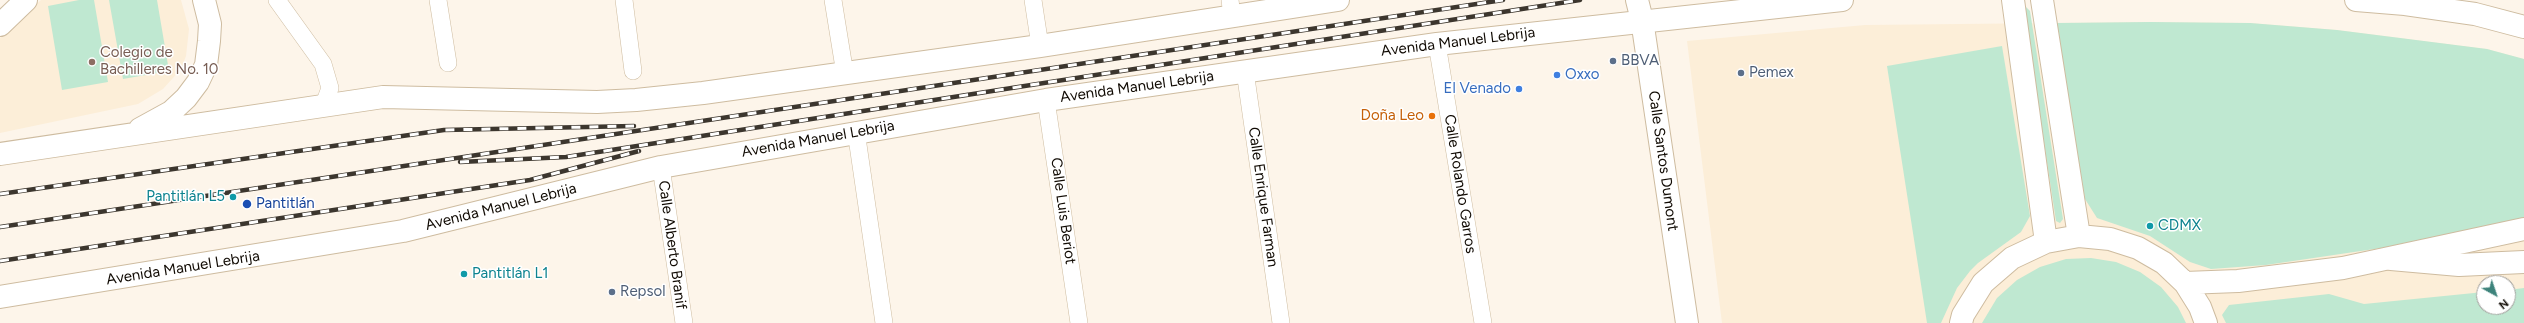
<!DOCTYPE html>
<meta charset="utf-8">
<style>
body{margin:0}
#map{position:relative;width:2524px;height:323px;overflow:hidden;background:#fdf5ea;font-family:Figtree,sans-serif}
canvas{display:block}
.north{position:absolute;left:2476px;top:275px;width:40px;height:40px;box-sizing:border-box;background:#fff;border:1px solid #9f9d9a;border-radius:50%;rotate:140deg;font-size:11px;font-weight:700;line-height:16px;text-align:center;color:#100a03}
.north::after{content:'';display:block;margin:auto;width:14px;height:18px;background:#3d837b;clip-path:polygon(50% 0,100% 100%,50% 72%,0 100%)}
</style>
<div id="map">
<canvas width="2524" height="323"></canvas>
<div class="north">N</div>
</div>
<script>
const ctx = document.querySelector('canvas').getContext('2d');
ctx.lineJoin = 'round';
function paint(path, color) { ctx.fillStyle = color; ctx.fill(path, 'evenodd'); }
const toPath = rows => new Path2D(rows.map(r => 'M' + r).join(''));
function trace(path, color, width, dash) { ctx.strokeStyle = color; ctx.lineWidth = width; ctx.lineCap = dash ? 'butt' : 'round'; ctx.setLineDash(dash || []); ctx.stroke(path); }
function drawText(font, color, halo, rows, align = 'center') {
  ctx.font = font + ' Figtree,sans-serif'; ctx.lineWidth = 3; ctx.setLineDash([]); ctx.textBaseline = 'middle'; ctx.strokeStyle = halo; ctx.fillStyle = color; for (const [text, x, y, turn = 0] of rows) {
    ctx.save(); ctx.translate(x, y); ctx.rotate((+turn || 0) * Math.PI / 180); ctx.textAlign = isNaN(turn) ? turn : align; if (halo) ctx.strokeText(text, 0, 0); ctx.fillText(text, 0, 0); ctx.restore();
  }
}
paint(toPath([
 [41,0,181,0,189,29,186,56,181,69,163,89,138,104,0,133,0,38],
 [2150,22,2250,23,2337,30,2487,49,2524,59,2524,323,1722,323,1687,41,1865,25],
 [2484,283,2508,283,2508,307,2484,307]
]), '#fceed8');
paint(toPath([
 [79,0,94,0,108,82,62,90,48,6],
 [109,0,157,0,169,71,123,79],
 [2026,7,2030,11,2063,219,2060,223,2056,221,2024,12],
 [2150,22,2250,23,2337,30,2487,49,2524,59,2524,218,2388,247,2266,265,2211,269,2190,262,2150,236,2097,218,2085,199,2055,23],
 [2002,46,2030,216,2021,232,1978,263,1970,271,1957,288,1941,323,1927,323,1887,66],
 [2091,258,2116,262,2140,272,2161,287,2178,307,2186,323,1982,323,1997,298,2017,280,2040,267,2066,259],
 [2524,288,2524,323,2226,323,2222,315,2229,305,2329,294,2364,304,2484,292,2484,307,2508,307,2508,290]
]), '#bfe8d1');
const minor = toPath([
 [277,0,323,64,330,88,323,107],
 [438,0,448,63],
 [624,0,633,71],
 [833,0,845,74],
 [1033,0,1040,46],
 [1230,0,1232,16],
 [1437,44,1483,323],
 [1245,71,1281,323],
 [1046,100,1079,323],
 [856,131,884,323],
 [661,167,684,323]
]);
const tertiary = toPath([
 [1637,0,1642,20,1687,323],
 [2013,0,2046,242],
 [2042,0,2079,236],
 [2185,283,2238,281,2343,268,2524,229],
 [1961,323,1963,315,1983,283,2012,258,2046,242,2079,236,2110,239,2138,248,2164,263,2185,283,2200,307,2206,323]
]);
const primary = toPath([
 [2356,0,2405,4,2475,14,2524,27],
 [0,25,26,0],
 [140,129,171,112,186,98,198,82,206,65,209,41,210,24,204,0],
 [0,154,383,97,597,102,636,100,703,93,1040,46,1338,0],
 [2391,259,2459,265,2524,262],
 [0,297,403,231,661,167,1046,100,1437,44,1842,0]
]);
trace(minor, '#cebca0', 18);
trace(tertiary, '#cebca0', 24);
trace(primary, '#cebca0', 24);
trace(minor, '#fff', 17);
trace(tertiary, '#fff', 22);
trace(primary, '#fff', 22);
const rail = toPath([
 [460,162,566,157,1580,0],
 [0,194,444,130,634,126],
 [0,227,1503,0],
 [0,261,530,180,639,151]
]);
trace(rail, '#3c362e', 4.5);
trace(rail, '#fff', 3, [9]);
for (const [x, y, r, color] of [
 [1613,61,4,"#5c6f8a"],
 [92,62,4,"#8d6e63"],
 [1741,73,4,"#5c6f8a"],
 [1557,75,4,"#3f7fe0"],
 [1519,89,4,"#3f7fe0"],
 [1432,116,4,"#e8710a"],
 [233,197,4,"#0f9aa8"],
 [247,204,5,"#1a4fb4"],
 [2150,226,4,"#0f9aa8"],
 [464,274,4,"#0f9aa8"],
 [612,292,4,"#5c6f8a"]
]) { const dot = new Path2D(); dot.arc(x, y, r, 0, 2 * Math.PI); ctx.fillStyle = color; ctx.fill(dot); trace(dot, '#fff', 1.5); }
drawText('15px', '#100a03', '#fff', [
 ["Avenida Manuel Lebrija",1458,42,-7],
 ["Avenida Manuel Lebrija",1137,87,-8],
 ["Avenida Manuel Lebrija",818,139,-10],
 ["Calle Santos Dumont",1663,161,82],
 ["Calle Rolando Garros",1460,184,81],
 ["Calle Enrique Farman",1263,197,82],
 ["Avenida Manuel Lebrija",501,207,-14],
 ["Calle Luis Beriot",1063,211,82],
 ["Calle Alberto Branif",672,245,82],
 ["Avenida Manuel Lebrija",183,268,-9]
]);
drawText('15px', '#785e54', '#fff', [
 ["Colegio de",100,53],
 ["Bachilleres No. 10",100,70]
], 'left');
drawText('15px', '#4e5e75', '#fff', [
 ["BBVA",1621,61],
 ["Pemex",1749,73],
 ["Repsol",620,292]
], 'left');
drawText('15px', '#366cbe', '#fff', [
 ["Oxxo",1565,75],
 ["El Venado",1511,89,"right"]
], 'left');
drawText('15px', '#c56008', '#fff', [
 ["Doña Leo",1424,116]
], 'right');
drawText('15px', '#0d838f', '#fff', [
 ["Pantitlán L5",225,197,"right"],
 ["CDMX",2158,226],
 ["Pantitlán L1",472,274]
], 'left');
drawText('15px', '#164399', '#fff', [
 ["Pantitlán",256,204]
], 'left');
</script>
